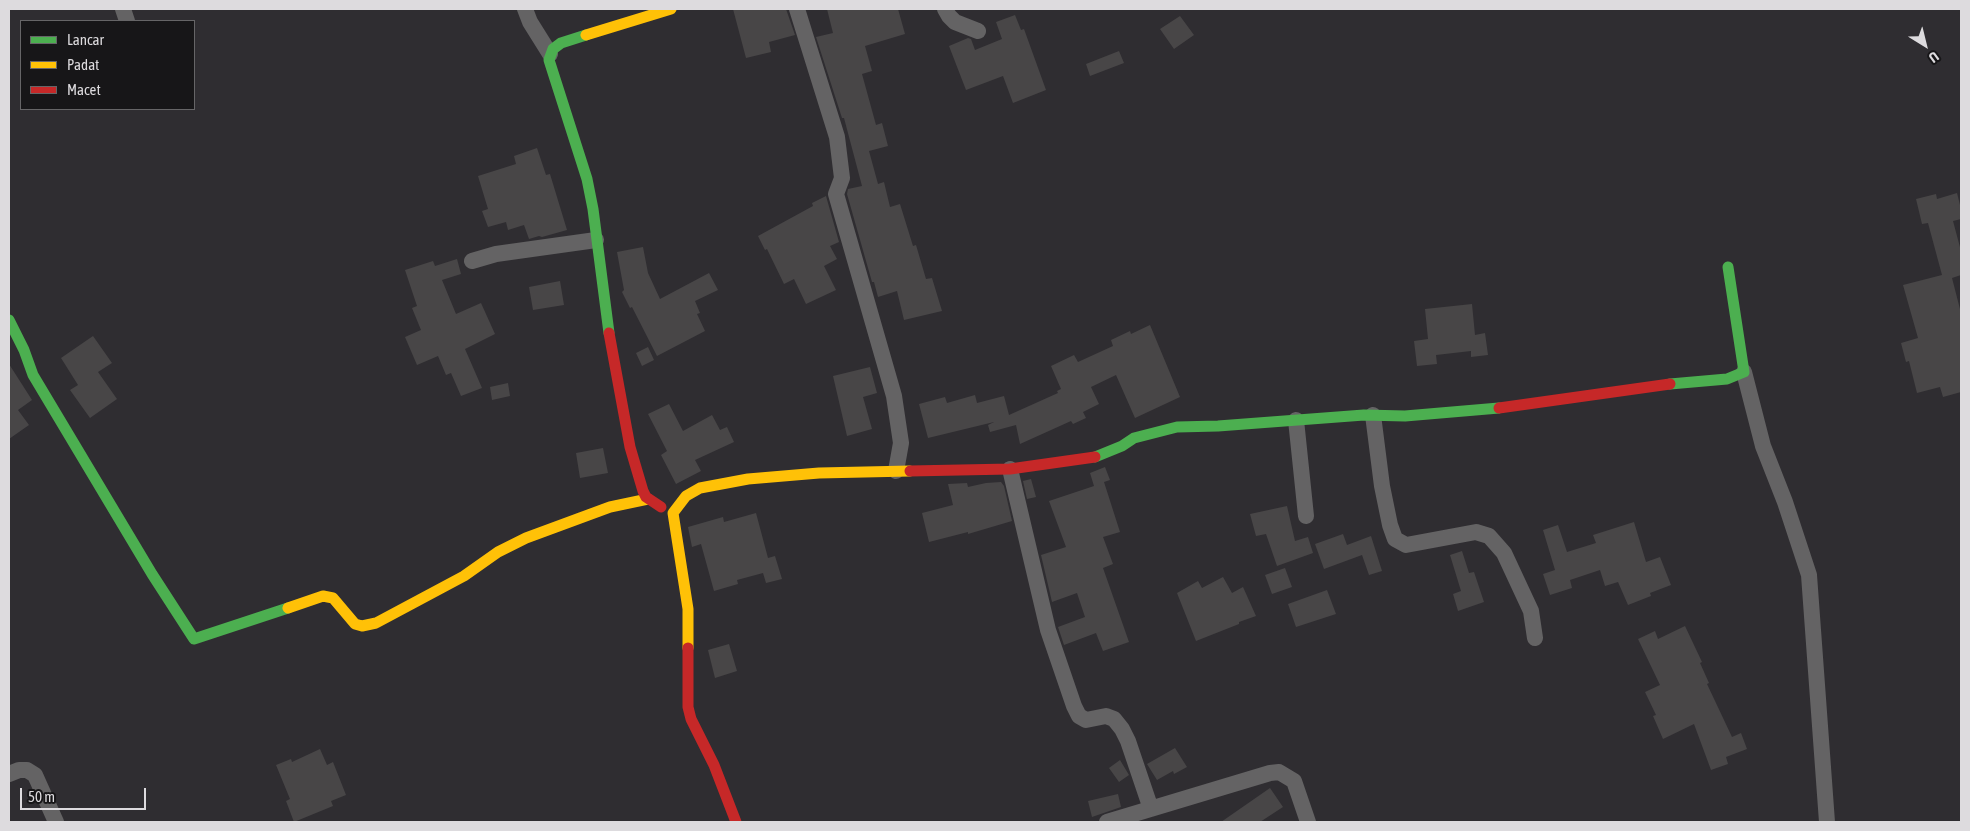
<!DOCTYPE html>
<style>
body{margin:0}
#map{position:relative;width:1970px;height:831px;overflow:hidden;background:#2f2d31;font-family:"Asap Condensed",sans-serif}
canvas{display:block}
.frame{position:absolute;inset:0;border:10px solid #dddbde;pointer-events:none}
.legend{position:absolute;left:20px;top:20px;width:175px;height:90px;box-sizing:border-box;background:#171618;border:1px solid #666567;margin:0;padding:6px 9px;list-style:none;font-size:15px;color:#dddbde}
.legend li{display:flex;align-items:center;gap:10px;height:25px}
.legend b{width:25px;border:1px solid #666567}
.north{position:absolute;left:1900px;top:20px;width:50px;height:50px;-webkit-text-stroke:4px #171618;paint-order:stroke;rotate:144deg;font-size:14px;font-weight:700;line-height:20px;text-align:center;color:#dddbde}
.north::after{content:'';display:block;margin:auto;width:18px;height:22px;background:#dddbde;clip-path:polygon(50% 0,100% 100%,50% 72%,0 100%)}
.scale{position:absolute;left:20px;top:788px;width:126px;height:22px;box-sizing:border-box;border:2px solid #dddbde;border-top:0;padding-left:6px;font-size:15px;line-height:18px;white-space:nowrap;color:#dddbde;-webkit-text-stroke:4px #171618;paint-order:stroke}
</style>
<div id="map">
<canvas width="1970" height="831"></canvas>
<div class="frame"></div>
<ul class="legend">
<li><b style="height:6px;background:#4caf50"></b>Lancar</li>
<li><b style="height:6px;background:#ffc107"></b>Padat</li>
<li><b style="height:6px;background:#c62828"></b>Macet</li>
</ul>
<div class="north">U</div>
<div class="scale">50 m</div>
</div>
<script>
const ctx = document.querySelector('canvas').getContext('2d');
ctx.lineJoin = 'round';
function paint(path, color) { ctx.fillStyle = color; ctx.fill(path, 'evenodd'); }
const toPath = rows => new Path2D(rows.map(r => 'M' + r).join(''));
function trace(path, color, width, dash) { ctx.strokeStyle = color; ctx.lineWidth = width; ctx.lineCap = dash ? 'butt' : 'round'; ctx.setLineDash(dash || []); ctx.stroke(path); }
paint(toPath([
 [733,9,786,9,795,35,769,42,771,52,746,58],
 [827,9,898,9,905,34,865,46,872,71,862,74,876,125,882,123,888,146,869,151,878,184,884,182,890,207,900,204,913,246,916,245,926,279,932,278,942,311,904,320,897,291,878,297,874,282,872,282,847,194,848,189,862,186,844,118,842,118,816,37,833,33],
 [1015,15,1021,30,1024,29,1046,90,1013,103,1003,76,966,90,949,46,968,38,971,39,975,50,1002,39,996,22],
 [1180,16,1194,35,1174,49,1160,29],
 [1119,51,1124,63,1090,76,1086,64],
 [537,148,546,175,550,174,567,230,542,237,539,236,529,239,524,225,508,230,506,222,488,227,482,211,488,209,478,176,516,164,514,156],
 [1957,193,1961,209,1961,219,1953,221,1961,251,1961,275,1952,278,1961,313,1961,392,1943,397,1940,387,1917,393,1909,361,1906,362,1901,343,1918,338,1903,285,1942,275,1928,223,1922,224,1916,199,1936,194,1937,199],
 [826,196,839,242,830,246,837,259,824,266,836,290,806,304,794,279,784,284,767,249,765,250,758,236,813,206,812,203],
 [643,247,648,273,660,299,709,273,718,290,695,301,700,313,697,314,705,331,657,356,632,307,630,308,622,292,624,290,617,252],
 [457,259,461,274,442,280,456,314,481,303,495,334,465,349,482,388,461,396,451,373,446,375,438,356,417,365,405,337,421,330,412,308,417,306,405,270,433,261,435,266],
 [560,281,564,305,533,310,529,287],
 [1472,304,1475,335,1485,333,1488,355,1471,357,1471,351,1436,355,1437,364,1417,366,1414,341,1428,339,1425,309],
 [1150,325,1180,397,1135,418,1116,375,1091,387,1099,404,1083,412,1086,418,1073,424,1071,421,1020,444,1016,425,990,432,988,425,994,422,928,438,919,404,945,397,947,403,975,395,977,403,1004,396,1009,415,1058,393,1057,391,1061,389,1051,366,1074,355,1078,362,1113,346,1111,340,1130,331,1131,334],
 [93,336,112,363,98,372,117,399,90,418,70,390,78,385,61,358],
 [648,347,654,360,642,366,636,353],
 [9,364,32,400,18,410,29,425,9,439],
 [870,367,877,393,863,397,872,429,847,436,833,376],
 [508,383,510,396,492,400,490,387],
 [669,404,683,431,712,415,720,430,727,427,734,442,695,460,701,471,676,484,661,455,667,451,648,414],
 [603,448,608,473,580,478,576,453],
 [1105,467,1110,480,1104,482,1120,532,1103,537,1113,564,1103,568,1129,642,1103,651,1096,633,1064,645,1058,627,1085,617,1077,593,1052,602,1041,555,1066,547,1049,501,1094,486,1090,473],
 [1031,479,1036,497,1027,499,1023,481],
 [1001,482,1004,486,1012,521,968,534,968,532,929,542,922,513,953,505,948,484,967,483,968,487,986,483],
 [1287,506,1295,541,1308,537,1313,553,1277,566,1266,534,1256,536,1250,514],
 [756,513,768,558,775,556,782,579,766,583,763,573,737,580,738,584,714,591,701,544,692,547,688,527,723,517,724,522],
 [1634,522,1646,562,1660,557,1671,585,1650,593,1651,596,1628,605,1618,582,1605,586,1600,570,1570,580,1572,588,1550,595,1543,574,1555,570,1543,530,1558,525,1567,552,1596,543,1593,535],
 [1343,534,1347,545,1371,536,1382,571,1369,575,1362,555,1324,569,1315,544],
 [1462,551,1469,573,1474,572,1484,602,1458,611,1453,594,1461,591,1450,555],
 [1285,568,1292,587,1272,594,1265,575],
 [1223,577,1232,593,1243,587,1256,616,1239,622,1239,624,1196,641,1177,593,1198,581,1202,588],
 [1327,590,1336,614,1296,627,1288,604],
 [1685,626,1702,662,1700,663,1709,683,1707,684,1732,737,1741,733,1747,749,1726,757,1728,764,1711,770,1694,724,1663,739,1653,716,1656,715,1645,692,1660,685,1638,639,1655,631,1658,639],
 [729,644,737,671,715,678,708,650],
 [1175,748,1187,767,1174,774,1173,771,1157,780,1147,764],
 [320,749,327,765,333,762,346,795,331,801,333,806,294,822,286,801,290,799,276,765,291,759,292,762],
 [1120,760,1129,775,1119,782,1109,768],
 [1270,788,1283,807,1260,822,1221,822],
 [1118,794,1121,807,1092,817,1088,801]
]), '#484647');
trace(toPath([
 [123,9,127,21],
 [525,9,530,22,550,54],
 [797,9,837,137,842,178,836,194,894,396,901,443,896,471],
 [945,9,949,16,955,22,978,31],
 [472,261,496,254,596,240],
 [1744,372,1763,446,1785,502,1809,575,1827,822],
 [1373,415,1382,486,1390,525,1395,539,1406,545,1476,532,1489,536,1504,553,1531,611,1535,638],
 [1296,420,1306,516],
 [1010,469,1048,630,1074,706,1079,716,1086,720,1106,716,1114,719,1122,729,1128,741,1151,809],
 [9,774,19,770,27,770,35,775,56,822],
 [1107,822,1270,773,1279,772,1294,781,1308,822]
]), '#646364', 16);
trace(toPath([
 [586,35,561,43,553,49,549,60,587,179,593,209,609,333],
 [9,320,24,350,33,375,152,574,194,639,288,608],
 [1670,384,1727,379,1744,372,1728,267],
 [1095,457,1122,446,1134,438,1177,427,1218,426,1364,415,1405,416,1499,408]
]), '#4caf50', 11);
trace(toPath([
 [586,35,671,9],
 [288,608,323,596,333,598,355,624,362,626,376,623,464,576,498,552,526,538,610,507,648,499],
 [688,648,688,609,673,513,686,496,700,488,748,479,819,473,910,471]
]), '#ffc107', 11);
trace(toPath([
 [609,333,630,447,643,491,646,497,661,507],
 [1499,408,1670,384],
 [910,471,1010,469,1095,457],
 [688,648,688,707,691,719,714,765,736,822]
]), '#c62828', 11);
</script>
